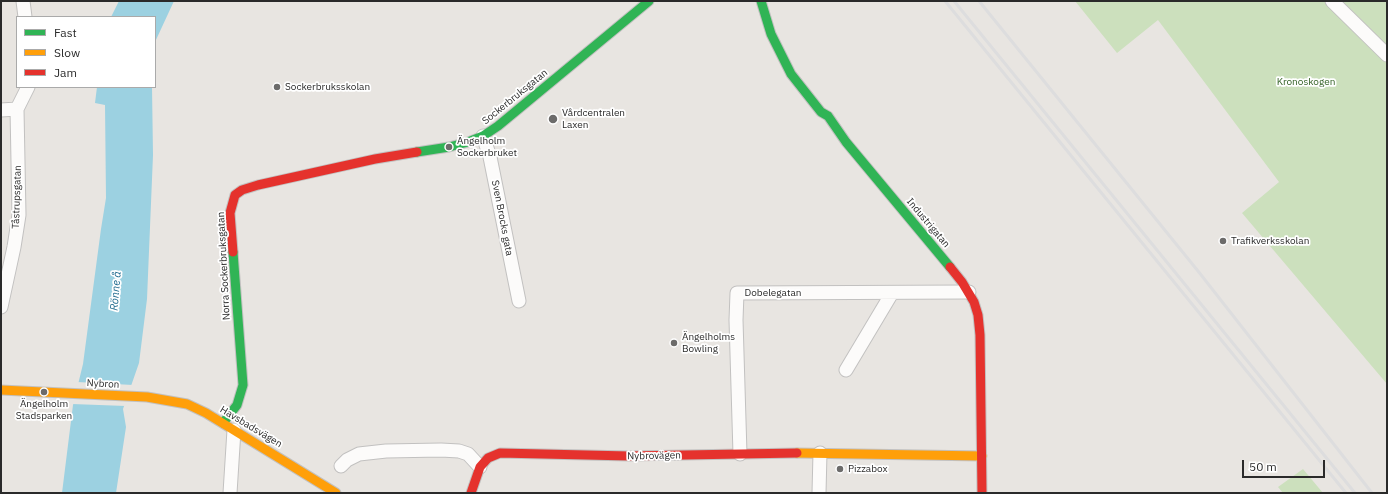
<!DOCTYPE html>
<meta charset="utf-8">
<style>
body{margin:0}
#map{position:relative;width:1388px;height:494px;overflow:hidden;background:#e8e5e1;font-family:"IBM Plex Sans",sans-serif}
canvas{display:block}
.frame{position:absolute;inset:0;border:2px solid #2a2a2a;pointer-events:none}
.legend{position:absolute;left:16px;top:16px;width:140px;height:72px;box-sizing:border-box;background:#fff;border:1px solid #aaa;margin:0;padding:5px 7px;list-style:none;font-size:12px;color:#2a2a2a}
.legend li{display:flex;align-items:center;gap:8px;height:20px}
.legend b{width:20px;border:1px solid #aaa}
.scale{position:absolute;left:1242px;top:460px;width:83px;height:18px;box-sizing:border-box;border:2px solid #2a2a2a;border-top:0;padding-left:5px;font-size:12px;line-height:14px;white-space:nowrap;color:#2a2a2a;-webkit-text-stroke:3px #fff;paint-order:stroke}
</style>
<div id="map">
<canvas width="1388" height="494"></canvas>
<div class="frame"></div>
<ul class="legend">
<li><b style="height:5px;background:#30b455"></b>Fast</li>
<li><b style="height:5px;background:#ff9f0a"></b>Slow</li>
<li><b style="height:5px;background:#e5322d"></b>Jam</li>
</ul>
<div class="scale">50 m</div>
</div>
<script>
const ctx = document.querySelector('canvas').getContext('2d');
ctx.lineJoin = 'round';
function paint(path, color) { ctx.fillStyle = color; ctx.fill(path, 'evenodd'); }
const toPath = rows => new Path2D(rows.map(r => 'M' + r).join(''));
function trace(path, color, width, dash) { ctx.strokeStyle = color; ctx.lineWidth = width; ctx.lineCap = dash ? 'butt' : 'round'; ctx.setLineDash(dash || []); ctx.stroke(path); }
function drawText(font, color, halo, rows, align = 'center') {
  ctx.font = font + ' "IBM Plex Sans",sans-serif'; ctx.lineWidth = 3.5; ctx.setLineDash([]); ctx.textBaseline = 'middle'; ctx.strokeStyle = halo; ctx.fillStyle = color; for (const [text, x, y, turn = 0] of rows) {
    ctx.save(); ctx.translate(x, y); ctx.rotate((+turn || 0) * Math.PI / 180); ctx.textAlign = isNaN(turn) ? turn : align; if (halo) ctx.strokeText(text, 0, 0); ctx.fillText(text, 0, 0); ctx.restore();
  }
}
paint(toPath([
 [1075,1,1387,1,1387,384,1242,213,1279,182,1158,20,1117,53],
 [1303,469,1323,493,1283,493,1278,487]
]), '#cce0bd');
paint(toPath([
 [119,1,174,1,155,42,155,47,155,17,111,17],
 [97,87,152,87,153,155,147,299,139,363,123,409,126,427,116,493,62,493,73,405,83,364,101,229,106,198,105,105,95,103]
]), '#9cd1e1');
paint(toPath([
 [77,382,133,385,126,406,72,404]
]), '#e8e5e1');
const street = toPath([
 [23,1,25,17],
 [1332,1,1387,55],
 [1,110,17,109],
 [483,136,490,157,519,301],
 [1,307,14,247,19,215,17,109,28,87],
 [846,370,892,293],
 [740,454,736,320,737,293,969,292],
 [341,466,347,460,359,454,386,451,441,450,459,451,468,454,480,467],
 [230,493,234,430],
 [819,493,820,453]
]);
const fast = toPath([
 [761,1,771,34,791,74,821,112,828,116,846,142,950,267],
 [417,152,449,147,468,142,483,136,498,126,649,1],
 [223,423,237,405,243,385,233,252]
]);
const slow = toPath([
 [1,390,147,397,187,404,206,413,336,493],
 [797,453,982,456]
]);
const jam = toPath([
 [233,252,230,213,235,195,242,190,258,185,375,159,417,152],
 [950,267,962,282,974,302,978,315,980,335,982,493],
 [471,493,480,467,488,458,500,453,629,456,797,453]
]);
trace(street, '#c2c1c0', 15);
trace(fast, '#c2c1c0', 11);
trace(slow, '#c2c1c0', 11);
trace(jam, '#c2c1c0', 11);
trace(street, '#fcfbfa', 13);
trace(fast, '#30b455', 9);
trace(slow, '#ff9f0a', 9);
trace(jam, '#e5322d', 9);
trace(toPath([
 [945,1,1346,493],
 [954,1,1355,493],
 [979,1,1198,271,1372,493]
]), '#ddddde', 3);
for (const [x, y, r, color] of [
 [277,87,4,"#6c6b6a"],
 [553,119,5,"#6c6b6a"],
 [449,147,4,"#6c6b6a"],
 [1223,241,4,"#6c6b6a"],
 [674,343,4,"#6c6b6a"],
 [44,392,4,"#6c6b6a"],
 [840,469,4,"#6c6b6a"]
]) { const dot = new Path2D(); dot.arc(x, y, r, 0, 2 * Math.PI); ctx.fillStyle = color; ctx.fill(dot); trace(dot, '#fff', 1.5); }
drawText('10px', '#305f22', '#fff', [
 ["Kronoskogen",1306,82]
]);
drawText('10px', '#2a2a2a', '#fff', [
 ["Sockerbruksskolan",285,87],
 ["Vårdcentralen",562,113],
 ["Laxen",562,125],
 ["Ängelholm",457,141],
 ["Sockerbruket",457,153],
 ["Trafikverksskolan",1231,241],
 ["Ängelholms",682,337],
 ["Bowling",682,349],
 ["Ängelholm",44,404,"center"],
 ["Stadsparken",44,416,"center"],
 ["Pizzabox",848,469]
], 'left');
drawText('10px', '#2a2a2a', '#fff', [
 ["Sockerbruksgatan",515,97,-39],
 ["Tåstrupsgatan",17,197,-88],
 ["Sven Brocks gata",502,218,79],
 ["Industrigatan",928,223,50],
 ["Norra Sockerbruksgatan",224,266,-93],
 ["Dobelegatan",773,293],
 ["Nybron",103,384,3],
 ["Havsbadsvägen",251,427,31],
 ["Nybrovägen",654,456,-1]
]);
drawText('italic 11px', '#1c688c', '#fff', [
 ["Rönne å",116,291,-85]
]);
</script>
